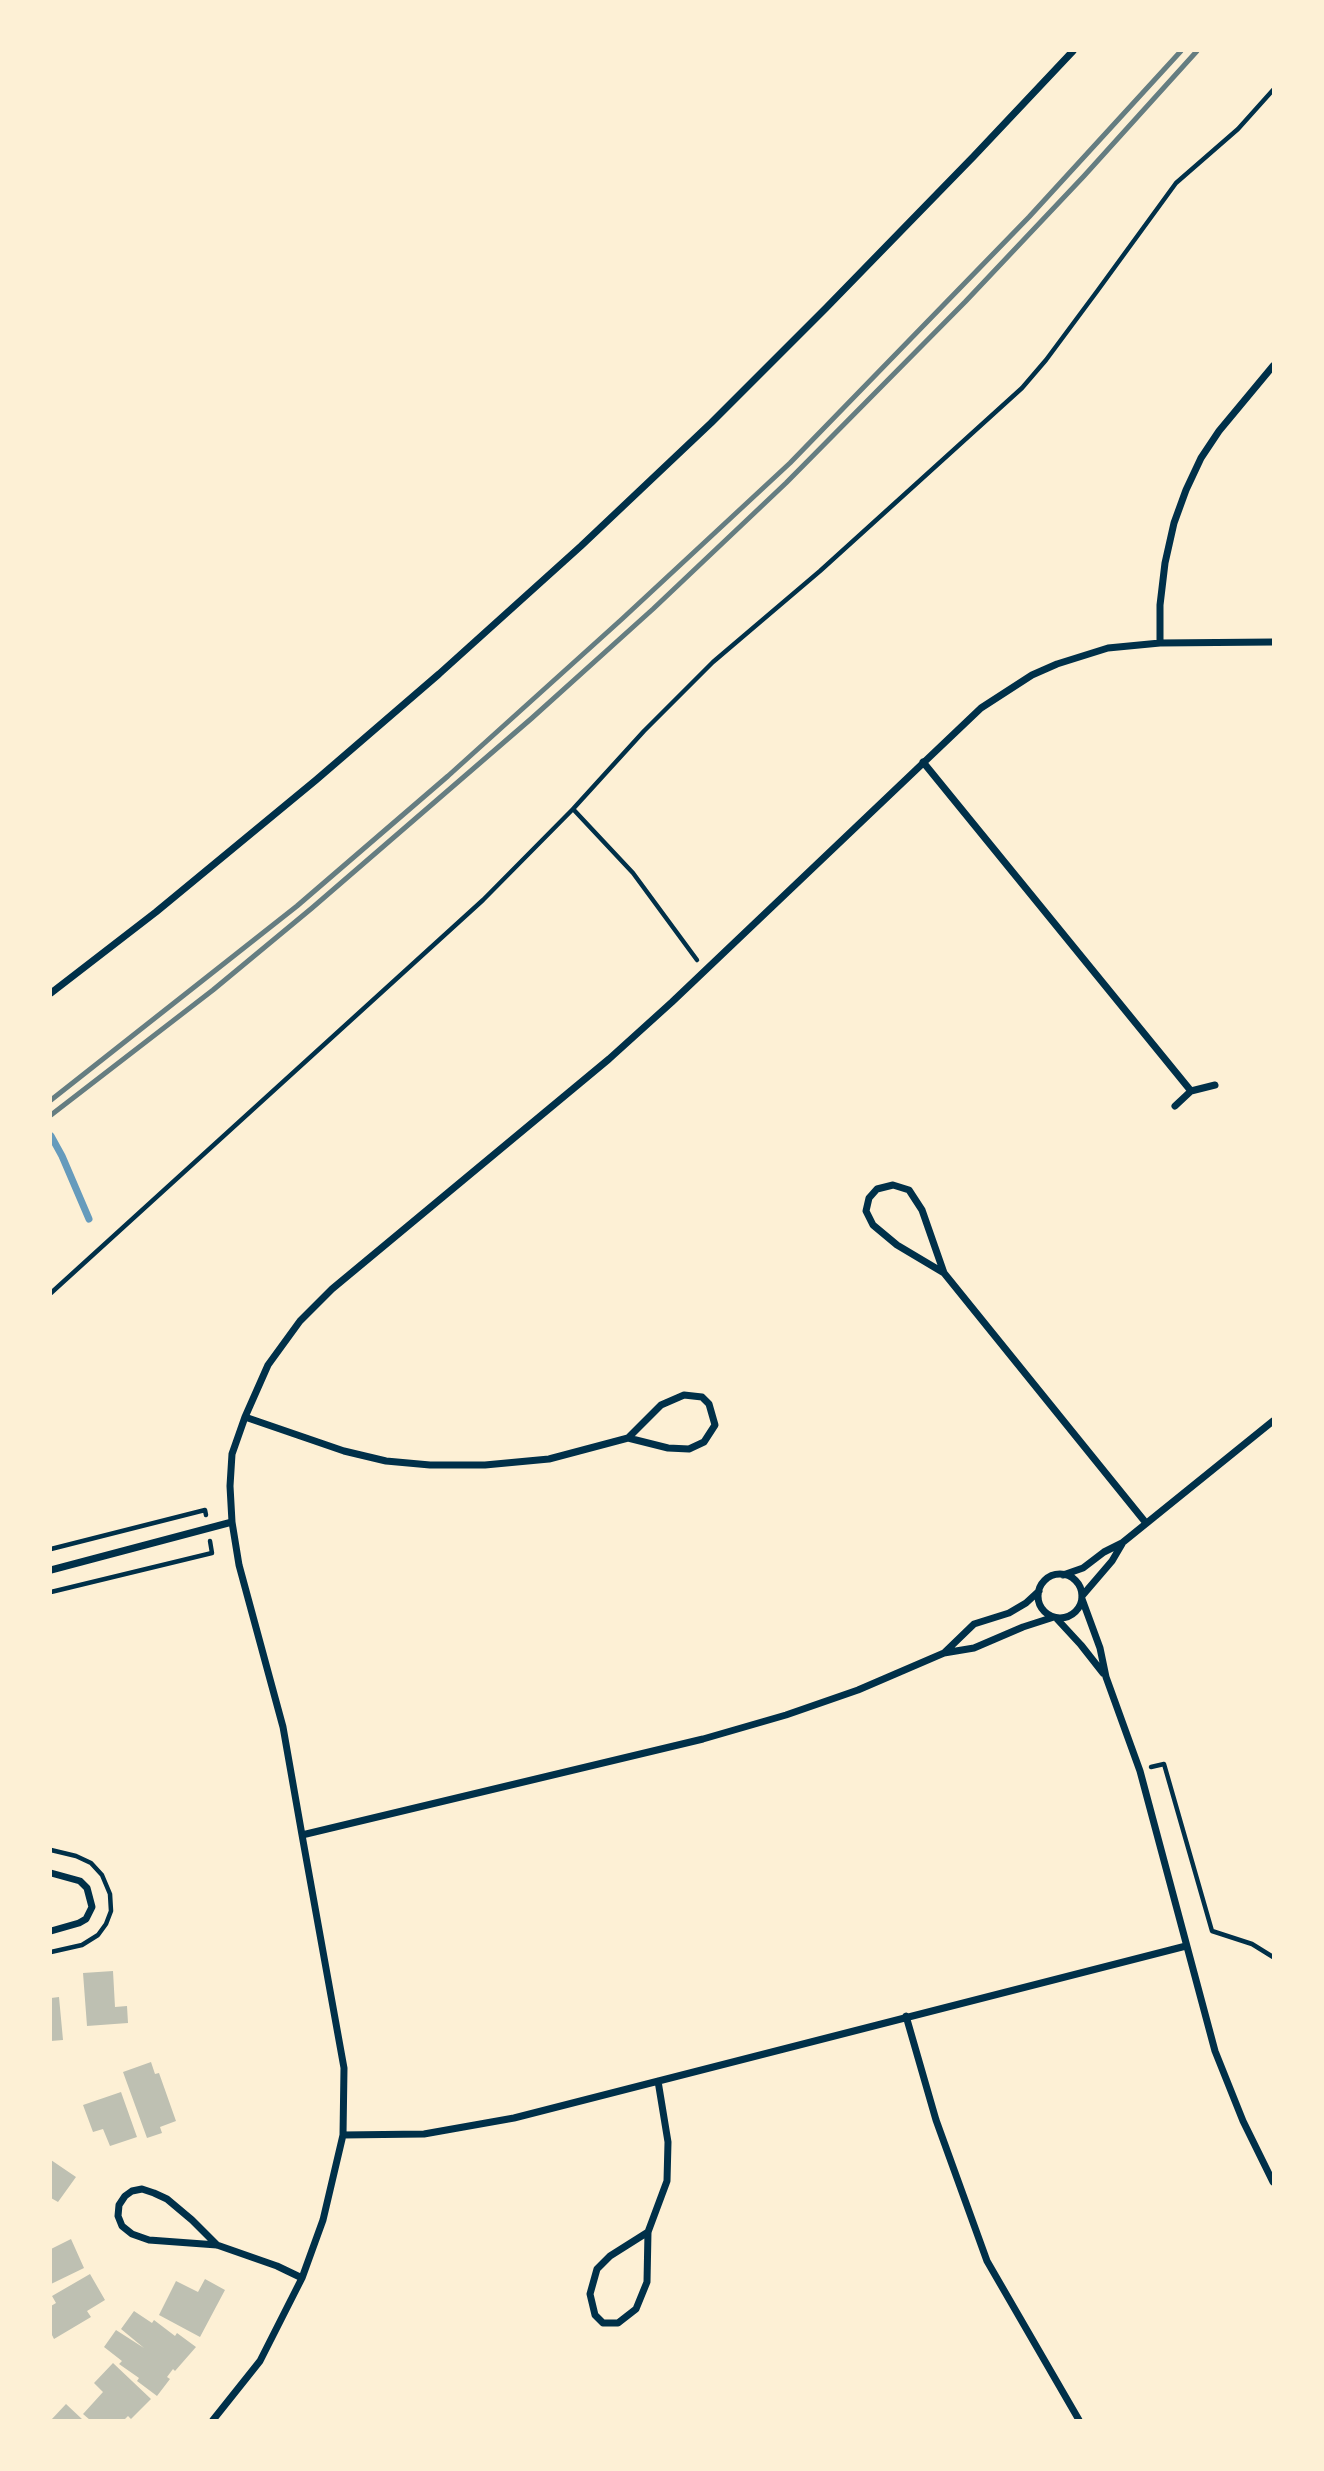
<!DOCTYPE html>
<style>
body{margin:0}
#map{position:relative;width:1324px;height:2471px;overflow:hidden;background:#fdf0d5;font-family:"DM Sans",sans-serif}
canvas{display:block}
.frame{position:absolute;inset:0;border:52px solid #fdf0d5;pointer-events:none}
</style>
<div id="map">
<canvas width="1324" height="2471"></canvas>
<div class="frame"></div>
</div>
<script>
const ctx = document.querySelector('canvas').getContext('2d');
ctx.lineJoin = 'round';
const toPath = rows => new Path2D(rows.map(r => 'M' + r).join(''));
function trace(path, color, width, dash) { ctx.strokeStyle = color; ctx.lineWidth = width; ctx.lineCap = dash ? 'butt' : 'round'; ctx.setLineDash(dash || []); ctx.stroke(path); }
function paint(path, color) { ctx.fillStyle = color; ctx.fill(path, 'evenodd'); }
trace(toPath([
 [51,1136,62,1156,89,1219]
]), '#669bbc', 7);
paint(toPath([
 [113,1971,115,2007,127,2006,128,2023,87,2026,83,1973],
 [59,1997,63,2040,51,2041,51,1998],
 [151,2062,155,2074,159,2073,176,2121,160,2127,162,2133,147,2138,123,2072],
 [121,2092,137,2137,110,2146,103,2129,93,2132,83,2105],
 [51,2160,76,2177,58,2202,51,2198],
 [71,2239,84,2268,51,2284,51,2249],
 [90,2274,105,2300,87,2311,91,2317,54,2339,51,2333,51,2306,56,2303,52,2296],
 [205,2279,225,2290,200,2337,159,2315,176,2281,198,2292],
 [134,2311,152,2323,154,2320,175,2336,177,2333,196,2347,175,2371,173,2369,167,2377,170,2379,157,2396,137,2381,139,2378,119,2364,122,2361,104,2347,116,2330,144,2348,121,2329],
 [113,2363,151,2399,131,2419,128,2416,124,2420,90,2420,83,2414,103,2392,94,2383],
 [66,2404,83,2420,51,2420]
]), '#bec0b2');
trace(toPath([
 [573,809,644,731,713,662,820,571,1022,388,1046,360,1098,290,1176,183,1238,129,1273,90],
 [51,1293,483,900,573,809,633,873,697,960],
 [51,1549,205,1510,206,1515],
 [51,1592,212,1553,210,1541],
 [1151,1767,1164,1764,1212,1931,1252,1944,1273,1957],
 [51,1850,76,1856,91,1863,102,1875,110,1894,111,1911,106,1924,98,1935,82,1945,51,1952]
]), '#003049', 4.5);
trace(toPath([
 [1160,643,1160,605,1165,563,1174,523,1186,490,1201,458,1219,431,1273,366],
 [923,762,1191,1091],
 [51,993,156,912,316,780,439,674,581,546,711,423,826,308,974,156,1073,51],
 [1175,1106,1191,1091,1215,1085],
 [944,1273,897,1245,873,1225,866,1211,869,1198,877,1189,893,1185,909,1190,922,1210,944,1273,1146,1523],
 [245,1417,344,1451,386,1461,430,1465,485,1465,549,1459,628,1438,668,1448,689,1449,704,1442,715,1425,709,1404,702,1397,684,1395,661,1405,628,1438],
 [51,1570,232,1522],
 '1038 1596a22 22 0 1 1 44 0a22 22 0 1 1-44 0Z',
 [1063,1575,1083,1568,1104,1552,1122,1543,1273,1421],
 [1082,1596,1112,1561,1122,1544],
 [1082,1599,1100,1648,1106,1677,1140,1771,1215,2051,1243,2121,1273,2182],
 [1057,1619,1081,1645,1103,1673],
 [944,1653,974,1624,1009,1613,1026,1603,1039,1591],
 [302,1835,703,1739,786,1715,858,1690,944,1653,974,1648,1023,1627,1054,1617],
 [51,1873,80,1881,87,1888,92,1907,86,1919,79,1923,51,1931],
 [906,2016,936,2120,987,2261,1079,2420],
 [343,2135,424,2134,514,2118,1186,1946],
 [648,2232,610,2256,597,2269,590,2294,595,2315,603,2323,618,2323,636,2309,647,2282,648,2232,667,2181,668,2142,658,2081],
 [217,2245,192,2220,167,2199,154,2193,142,2189,132,2191,125,2196,119,2205,118,2216,122,2226,132,2234,149,2240,217,2245,277,2266,302,2278],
 [213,2420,260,2361,302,2278,323,2220,343,2135,344,2068,302,1835,283,1727,239,1565,232,1522,230,1486,232,1454,245,1417,268,1365,300,1321,332,1289,609,1059,672,1002,981,708,1032,675,1057,664,1108,648,1160,643,1273,642]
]), '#003049', 7);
trace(toPath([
 [51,1100,297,906,448,776,622,619,790,463,1029,217,1181,51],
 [51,1115,213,990,312,908,532,718,653,609,786,483,965,302,1084,176,1197,51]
]), '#657d81', 5);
</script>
